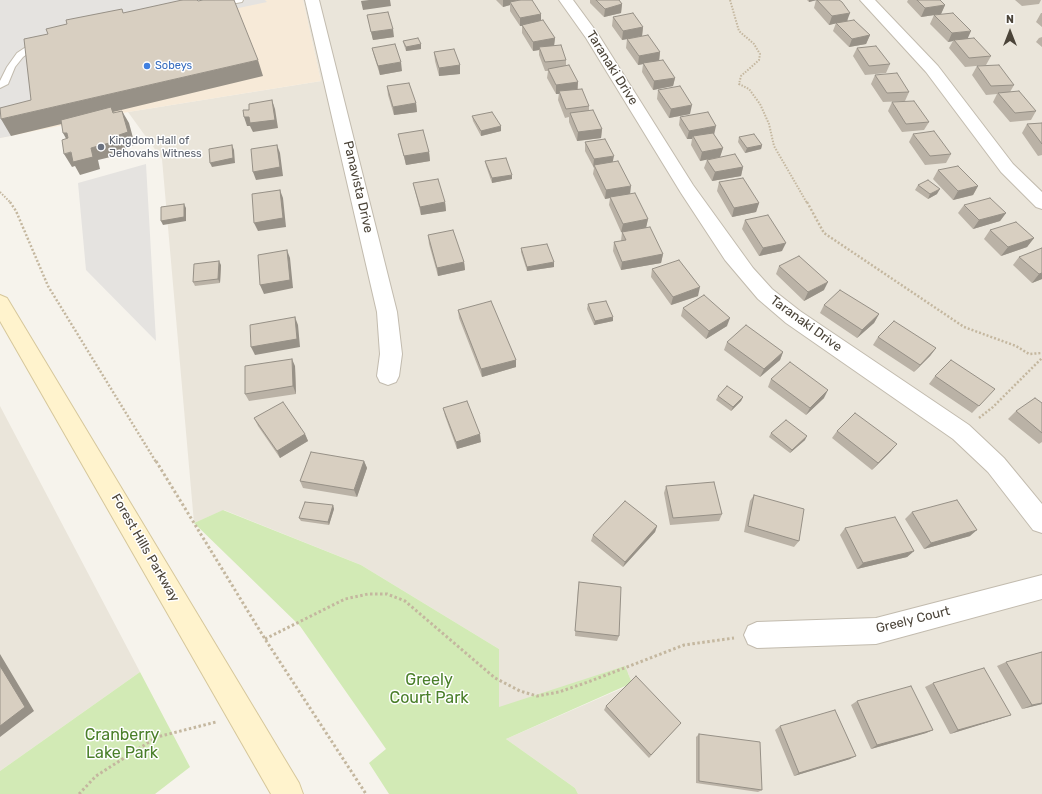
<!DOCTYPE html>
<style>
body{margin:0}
#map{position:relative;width:1042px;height:794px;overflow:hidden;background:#f6f3ec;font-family:Rubik,sans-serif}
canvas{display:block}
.north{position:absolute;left:990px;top:12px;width:40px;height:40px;-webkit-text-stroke:3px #fff;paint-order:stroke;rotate:0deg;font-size:11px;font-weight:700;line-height:16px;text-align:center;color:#4b4439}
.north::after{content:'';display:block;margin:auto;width:14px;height:18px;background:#4b4439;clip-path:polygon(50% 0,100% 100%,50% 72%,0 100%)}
</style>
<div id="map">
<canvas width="1042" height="794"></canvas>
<div class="north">N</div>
</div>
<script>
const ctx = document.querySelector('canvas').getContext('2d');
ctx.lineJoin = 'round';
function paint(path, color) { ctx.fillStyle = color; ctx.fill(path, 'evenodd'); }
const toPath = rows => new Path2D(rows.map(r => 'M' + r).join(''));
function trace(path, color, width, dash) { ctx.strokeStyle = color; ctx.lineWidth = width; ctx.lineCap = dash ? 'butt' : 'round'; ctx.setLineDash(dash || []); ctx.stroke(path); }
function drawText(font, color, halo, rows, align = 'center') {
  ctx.font = font + ' Rubik,sans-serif'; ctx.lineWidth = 3; ctx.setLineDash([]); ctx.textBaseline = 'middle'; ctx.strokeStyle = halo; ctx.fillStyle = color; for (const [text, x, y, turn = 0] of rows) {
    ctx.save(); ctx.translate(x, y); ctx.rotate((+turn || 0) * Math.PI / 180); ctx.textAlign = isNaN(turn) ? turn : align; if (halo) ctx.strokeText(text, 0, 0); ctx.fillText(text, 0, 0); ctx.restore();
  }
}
paint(toPath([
 [303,0,1042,0,1042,794,578,794,575,788,506,739,632,684,628,673,498,708,499,649,361,565,224,510,194,523,162,159,128,112,321,81],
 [0,406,140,672,0,771]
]), '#eae5da');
paint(toPath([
 [0,0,303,0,321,81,128,112,0,138]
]), '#f7ead8');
paint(toPath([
 [223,510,361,565,499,649,499,707,625,666,632,683,506,739,575,788,578,794,389,794,369,763,386,749,300,626,194,523],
 [140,672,190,767,155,794,0,794,0,771]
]), '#d2eab5');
paint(toPath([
 [0,0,265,0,267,2,215,13,36,78,41,117,11,124,11,136,0,138],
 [146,164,156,341,86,270,78,183]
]), '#e5e3e0');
const service = toPath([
 [228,0,243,0,242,2,220,6,216,4,228,0],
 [35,41,41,41,42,43,23,57,15,67,8,84,0,88,0,81,7,67,17,53,35,41]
]);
const minor = toPath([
 [305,0,319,0,397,312,402,354,399,376,396,382,388,385,380,382,377,376,380,354,377,312,305,0],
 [559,0,573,0,598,34,693,185,753,268,772,289,800,311,969,425,1004,458,1042,504,1042,533,1033,530,988,472,953,439,786,323,758,299,725,260,681,193,586,38,559,0],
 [860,0,875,0,938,66,1013,164,1042,192,1042,209,1036,207,1001,172,926,72,860,0],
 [1042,575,1042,599,876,644,757,648,748,644,744,635,748,626,757,622,876,618,1042,575]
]);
const secondary = toPath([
 [0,295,7,298,299,783,303,794,271,794,0,321,0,295]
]);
trace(service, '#c2bbae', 2);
trace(minor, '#c2bbae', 2);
trace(secondary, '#d6c79b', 2);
trace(toPath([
 [730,0,739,31,754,44,760,54,759,60,741,76,739,84,749,89,760,104,769,124,774,146,807,203],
 [0,192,11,203]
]), '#c4b79f', 2, [1.5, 1.5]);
trace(toPath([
 [10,202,16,211,48,286,156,462],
 [807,202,824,233,964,327,1016,346,1029,354,1042,353],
 [979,418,993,407,1042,358]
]), '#c4b79f', 2.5, [2, 2]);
trace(toPath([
 [156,461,265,639,366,794],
 [265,639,345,599,368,594,387,594,405,601,495,678,520,691,537,696,559,692,588,682,684,645,734,638],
 [79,794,96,776,157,737,216,722]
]), '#c4b79f', 3, [2.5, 2.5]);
paint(service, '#fff');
paint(minor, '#fff');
paint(secondary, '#fff3cd');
paint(toPath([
 [496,0,532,0,541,21,555,38,554,45,566,60,566,66,578,82,578,89,589,106,589,110,602,129,601,138,577,141,569,122,569,117,565,118,558,100,559,93,556,94,547,78,548,71,545,71,539,55,539,50,533,51,522,33,522,26,520,26,510,11,510,5,503,7],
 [590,0,619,0,622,4,621,13,604,17,590,3],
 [807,0,839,0,848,21,870,35,866,44,849,47,833,31,836,23,829,25,814,8,816,0,809,2],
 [908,0,940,0,945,5,941,14,921,17,907,2],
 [1015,0,1041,0,1039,4,1022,6],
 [1041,13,1042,13,1042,27,1036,22],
 [367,15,394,37,373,40],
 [934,15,967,38,991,56,986,65,965,67,949,48,953,41,948,42,930,24],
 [613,17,643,27,642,36,622,40,612,26],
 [1042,37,1042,47,1036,42,1039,38],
 [627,39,660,52,659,61,675,78,673,86,653,90,642,72,643,64,638,65,626,48],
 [403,41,421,44,421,49,406,51,404,45],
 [372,48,402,71,380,75,374,56],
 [857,48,890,64,886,73,865,75,853,56],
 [434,52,460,65,460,74,439,76,435,61],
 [977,66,1014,85,1010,92,1036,111,1031,120,1010,122,993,102,997,94,986,95,972,75],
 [875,75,909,92,905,101,883,102,871,84],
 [387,86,416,103,417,112,394,115,388,95],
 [658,90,690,114,669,118,657,99],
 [892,102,929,122,924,130,902,132,888,111],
 [472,116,501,131,481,136,473,121],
 [680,117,714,135,723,148,720,157,743,167,741,176,712,181,704,168,707,160,708,159,700,161,691,145,692,139,687,139,679,125],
 [1042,123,1042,155,1038,156,1022,133,1027,124],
 [398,134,429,152,430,161,406,165,400,142],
 [913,134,951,154,946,163,925,165,909,142],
 [739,137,762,145,761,149,745,153,738,142],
 [585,142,613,162,630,194,648,219,646,227,663,254,661,263,621,270,613,251,614,242,621,241,622,232,621,232,609,205,610,198,605,199,593,174,594,168,585,151],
 [485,161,512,179,492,183,486,166],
 [938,170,978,186,973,195,953,200,933,179],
 [719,182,759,203,756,212,732,217,717,191],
 [413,183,445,202,446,211,421,215],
 [918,185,937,194,928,199,915,190],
 [964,205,1006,213,1000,221,973,229,958,213],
 [745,220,782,251,759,256,742,229],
 [990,230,1034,238,1027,247,1001,256,984,239],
 [428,235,464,262,465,270,438,276,429,244],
 [521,248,554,267,527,271,521,252],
 [1042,248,1042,279,1032,283,1013,265,1019,257],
 [221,265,220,283,195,286,193,282],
 [779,266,824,290,804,301,776,274],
 [652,269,698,296,671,305,651,277],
 [588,304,613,317,613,321,594,325,587,309],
 [824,305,879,314,874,323,857,338,820,313],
 [683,308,727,326,706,339,681,316],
 [458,310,516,360,516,367,482,377,459,318],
 [878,337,936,348,930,356,914,372,873,345],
 [727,342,783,352,780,360,760,377,724,350],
 [295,366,296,394,249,401,245,394],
 [935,376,995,389,972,413,929,384],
 [771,379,824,398,806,415,768,387],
 [718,396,743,397,741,401,731,411,716,400],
 [1042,403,1042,442,1039,444,1008,419,1016,411],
 [443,408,481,442,457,449,445,416],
 [254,418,305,434,308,441,280,458,258,426],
 [837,431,891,451,872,470,832,438],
 [771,433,805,440,790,453,769,437],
 [364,461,367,468,357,497,303,488,300,481],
 [666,486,722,514,719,521,670,525,664,493],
 [754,495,799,541,794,547,744,532,750,501],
 [333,505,334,509,329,525,301,521,299,518],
 [912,512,970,536,924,549,905,519],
 [657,526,655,532,623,567,591,541,593,535],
 [845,528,914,551,907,557,857,569,840,535],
 [579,582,619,636,617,641,575,636,578,588],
 [1042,652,1042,704,1022,709,997,666,1006,662],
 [933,683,1002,718,950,734,925,687],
 [857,701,933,730,926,733,871,749,851,705],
 [606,706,681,723,649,758,604,710],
 [780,726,850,759,794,776,775,730],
 [699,734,762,790,758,792,696,783,696,737]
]), '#bab2a6');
paint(toPath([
 [369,0,390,0,391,6,363,10,361,1],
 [503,0,522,0,510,2,510,5,503,7],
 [809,0,817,0,809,2],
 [622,4,621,13,604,17,605,9],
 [945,5,941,14,921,17,925,8],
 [850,13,847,21,829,25,832,16],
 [541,14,541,22,522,25,522,26,520,26,520,18],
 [643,27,642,36,622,40,623,31],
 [393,29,394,37,373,40,371,32],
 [971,31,967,40,954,40,953,41,948,42,952,33],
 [870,35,866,44,849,47,852,39],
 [555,38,554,46,539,47,539,50,533,51,533,42],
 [421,44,421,49,406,51,406,47],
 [660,52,659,61,638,65,639,56],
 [258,60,263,76,113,112,118,120,119,126,112,112,11,136,1,119],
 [401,62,402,71,380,75,378,66],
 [460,65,460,74,439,76,439,68],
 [675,78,673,86,653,90,654,81],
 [578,82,577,90,559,91,559,94,556,94,556,85],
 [272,100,275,109,278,128,253,132,250,126,247,126,244,117],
 [416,103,417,112,394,115,393,107],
 [692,105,690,114,669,118,671,109],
 [122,111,129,123,135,145,125,147,127,153,98,160,100,169,80,175,75,166,72,167,64,154,91,148,119,135],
 [501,126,501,131,481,136,481,131],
 [716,126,714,135,693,136,692,139,687,139,689,131],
 [602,129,601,138,577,141,578,132],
 [63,133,67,133,70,146],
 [232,145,234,150,235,163,212,167,210,163],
 [277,145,280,153,283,176,256,180,253,172],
 [762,145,761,149,745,153,747,148],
 [723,148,720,157,700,161,702,152],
 [429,152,430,161,406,165,404,156],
 [614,156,612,165,594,165,593,168,594,159],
 [743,167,741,176,712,181,715,172],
 [512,175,512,179,492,183,492,178],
 [631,186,630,195,610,197,610,198,605,199,606,190],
 [978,186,973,195,953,200,958,191],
 [940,189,937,194,928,199,930,194],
 [280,190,283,198,286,227,258,231,254,223],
 [445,202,446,211,421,215,420,207],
 [759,203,756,212,732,217,734,208],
 [184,204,186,208,186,221,163,225,161,221],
 [1006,213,1000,221,973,229,979,220],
 [648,219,646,228,621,232,623,224],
 [1034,238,1027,247,1001,256,1008,247],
 [786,243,782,251,759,256,763,248],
 [287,250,290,258,293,288,264,294,260,285],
 [663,254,661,263,621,270,622,262],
 [219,261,221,265,220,283,218,279],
 [464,262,465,270,438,276,437,268],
 [554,262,554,267,527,271,527,267],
 [1042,273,1042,279,1032,283,1039,274],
 [828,282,824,290,804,301,808,292],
 [700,287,698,296,671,305,673,297],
 [879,314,874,323,857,338,862,330],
 [295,317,298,325,300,347,255,355,251,347],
 [613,317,613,321,594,325,595,321],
 [730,318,727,326,706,339,709,331],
 [936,348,930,356,914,372,920,365],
 [783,352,780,360,760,377,764,369],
 [292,359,295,366,296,394,293,386],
 [516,360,516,367,482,377,481,369],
 [828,390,824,398,806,415,810,408],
 [743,397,741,401,731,411,733,407],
 [305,434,308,441,280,458,277,451],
 [480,434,481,442,457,449,456,442],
 [807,436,805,440,790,453,792,450],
 [897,444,891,451,872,470,878,463],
 [364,461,367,468,357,497,354,490],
 [333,505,334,509,329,525,328,522],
 [657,526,655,532,623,567,625,562],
 [977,530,970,536,924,549,931,543],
 [914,551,907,557,857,569,863,563],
 [0,654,34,711,0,737],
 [1042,703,1042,704,1022,709,1032,705],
 [1011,715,1002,718,950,734,958,730],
 [933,730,926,733,871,749,877,745],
 [856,756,850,759,794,776,799,773]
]), '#979187');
const building = toPath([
 [182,0,197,0,198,1,203,0,234,0,258,60,1,119,0,108,31,100,24,39,48,34,46,29,67,24,66,20,122,9,123,13,182,0],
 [520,0,532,0,541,14,520,18,510,2,520,0],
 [596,0,619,0,622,4,605,9,596,0],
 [817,0,839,0,842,2,850,13,832,16,817,0],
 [917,0,940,0,945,5,925,8,917,0],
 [388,12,393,29,371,32,367,15,388,12],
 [633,13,643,27,623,31,613,17,633,13],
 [953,13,971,31,952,33,934,15,953,13],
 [543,20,555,38,533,42,522,25,543,20],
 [854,20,870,35,852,39,836,23,854,20],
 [648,35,660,52,639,56,627,39,648,35],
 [418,38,421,44,406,47,403,41,418,38],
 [974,38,991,56,969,58,954,40,974,38],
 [395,44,401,62,378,66,372,48,395,44],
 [561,45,566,60,545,62,539,47,561,45],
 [876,46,890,64,869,66,857,48,876,46],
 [454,49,460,65,439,68,434,52,454,49],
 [663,60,675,78,654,81,643,63,663,60],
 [569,65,578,82,556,85,548,69,569,65],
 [999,65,1014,85,991,86,977,66,999,65],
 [897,73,909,92,887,93,875,75,897,73],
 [409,83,416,103,393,107,387,86,409,83],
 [680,86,692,105,671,109,658,90,680,86],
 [582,89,589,106,566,109,559,91,582,89],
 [1019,91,1036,111,1015,113,998,93,1019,91],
 [272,100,275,120,250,123,249,117,244,117,243,110,249,110,249,104,272,100],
 [914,101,929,122,906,124,892,102,914,101],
 [111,107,113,113,122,111,128,132,119,135,120,140,91,148,93,157,73,162,71,152,64,154,62,140,68,138,67,133,63,133,61,120,111,107],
 [593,110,602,129,578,132,570,113,593,110],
 [492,112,501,126,481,131,472,116,492,112],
 [708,112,716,126,689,131,680,117,708,112],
 [1042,123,1042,144,1027,124,1042,123],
 [423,130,429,152,404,156,398,134,423,130],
 [934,131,951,154,930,156,913,134,934,131],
 [713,133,723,148,702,152,693,136,713,133],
 [754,134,762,145,747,148,739,137,754,134],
 [605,139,614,156,594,159,585,142,605,139],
 [232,145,233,158,210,163,209,149,232,145],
 [277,145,280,167,253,172,251,149,277,145],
 [735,154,743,167,715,172,707,160,735,154],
 [506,158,512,175,492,178,485,161,506,158],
 [618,161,631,186,606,190,594,165,618,161],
 [958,166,978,186,958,191,938,170,958,166],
 [743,178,759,203,734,208,719,182,743,178],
 [438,179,445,202,420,207,413,183,438,179],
 [928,180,940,189,930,194,918,185,928,180],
 [280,190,283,218,254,223,252,194,280,190],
 [635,193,648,219,623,224,610,197,635,193],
 [990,198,1006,213,979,220,964,205,990,198],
 [184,204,184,217,161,221,161,207,184,204],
 [768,215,786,243,763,248,745,220,768,215],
 [1016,222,1034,238,1008,247,990,230,1016,222],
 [650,227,663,254,622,262,614,242,626,240,622,232,650,227],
 [453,230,464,262,437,268,428,235,453,230],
 [547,244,554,262,527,267,521,248,547,244],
 [1042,248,1042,273,1039,274,1019,257,1042,248],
 [287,250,290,280,260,285,258,255,287,250],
 [799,256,828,282,808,292,779,266,799,256],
 [679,260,700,287,673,297,652,269,679,260],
 [219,261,218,279,193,282,194,264,219,261],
 [840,290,879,314,862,330,824,305,840,290],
 [704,295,730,318,709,331,683,308,704,295],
 [491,301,516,360,481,369,458,310,491,301],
 [606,301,613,317,595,321,588,304,606,301],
 [295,317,297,339,251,347,250,325,295,317],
 [894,321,936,348,920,365,878,337,894,321],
 [746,325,783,352,764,369,727,342,746,325],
 [292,359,293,386,245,394,245,366,292,359],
 [951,360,995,389,979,406,935,376,951,360],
 [790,362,828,390,810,408,771,379,790,362],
 [727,386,743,397,733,407,718,396,727,386],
 [1035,398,1042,403,1042,433,1016,411,1035,398],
 [467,401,480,434,456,442,443,408,467,401],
 [283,402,305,434,277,451,254,418,283,402],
 [855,413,897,444,878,463,837,431,855,413],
 [786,420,807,436,792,450,771,433,786,420],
 [311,452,364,461,354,490,300,481,311,452],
 [714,482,722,514,673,518,666,486,714,482],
 [754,495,804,509,799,541,748,526,754,495],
 [957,500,977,530,931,543,912,512,957,500],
 [625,501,657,526,625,562,593,535,625,501],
 [305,502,333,505,328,522,299,518,305,502],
 [895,517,914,551,863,563,845,528,895,517],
 [579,582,621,587,619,636,575,631,579,582],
 [1042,652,1042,703,1032,705,1006,662,1042,652],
 [0,666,25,707,0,726,0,666],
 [984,668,1011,715,958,730,933,683,984,668],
 [636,676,681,723,651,755,606,706,636,676],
 [911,686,933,730,877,745,857,701,911,686],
 [835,710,856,756,799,773,780,726,835,710],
 [699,734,760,742,762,790,699,781,699,734]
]);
paint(building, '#d8cfc1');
trace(building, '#979187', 1);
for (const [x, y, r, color] of [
 [147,66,4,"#3f7fe0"],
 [101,147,4,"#6b7280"]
]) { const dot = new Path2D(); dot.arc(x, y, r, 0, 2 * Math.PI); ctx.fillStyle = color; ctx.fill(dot); trace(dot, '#fff', 1.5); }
drawText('11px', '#366cbe', '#fff', [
 ["Sobeys",155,66]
], 'left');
drawText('11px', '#5b616d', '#fff', [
 ["Kingdom Hall of",109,141],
 ["Jehovahs Witness",109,154]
], 'left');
drawText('13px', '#4b4439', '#fff', [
 ["Taranaki Drive",612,68,58],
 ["Panavista Drive",358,187,77],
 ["Taranaki Drive",806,324,36],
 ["Forest Hills Parkway",145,548,60],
 ["Greely Court",913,620,-14]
]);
drawText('16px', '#4a7f2a', '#fff', [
 ["Greely",429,680],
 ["Court Park",429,698],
 ["Cranberry",122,735],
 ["Lake Park",122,753]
]);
</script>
